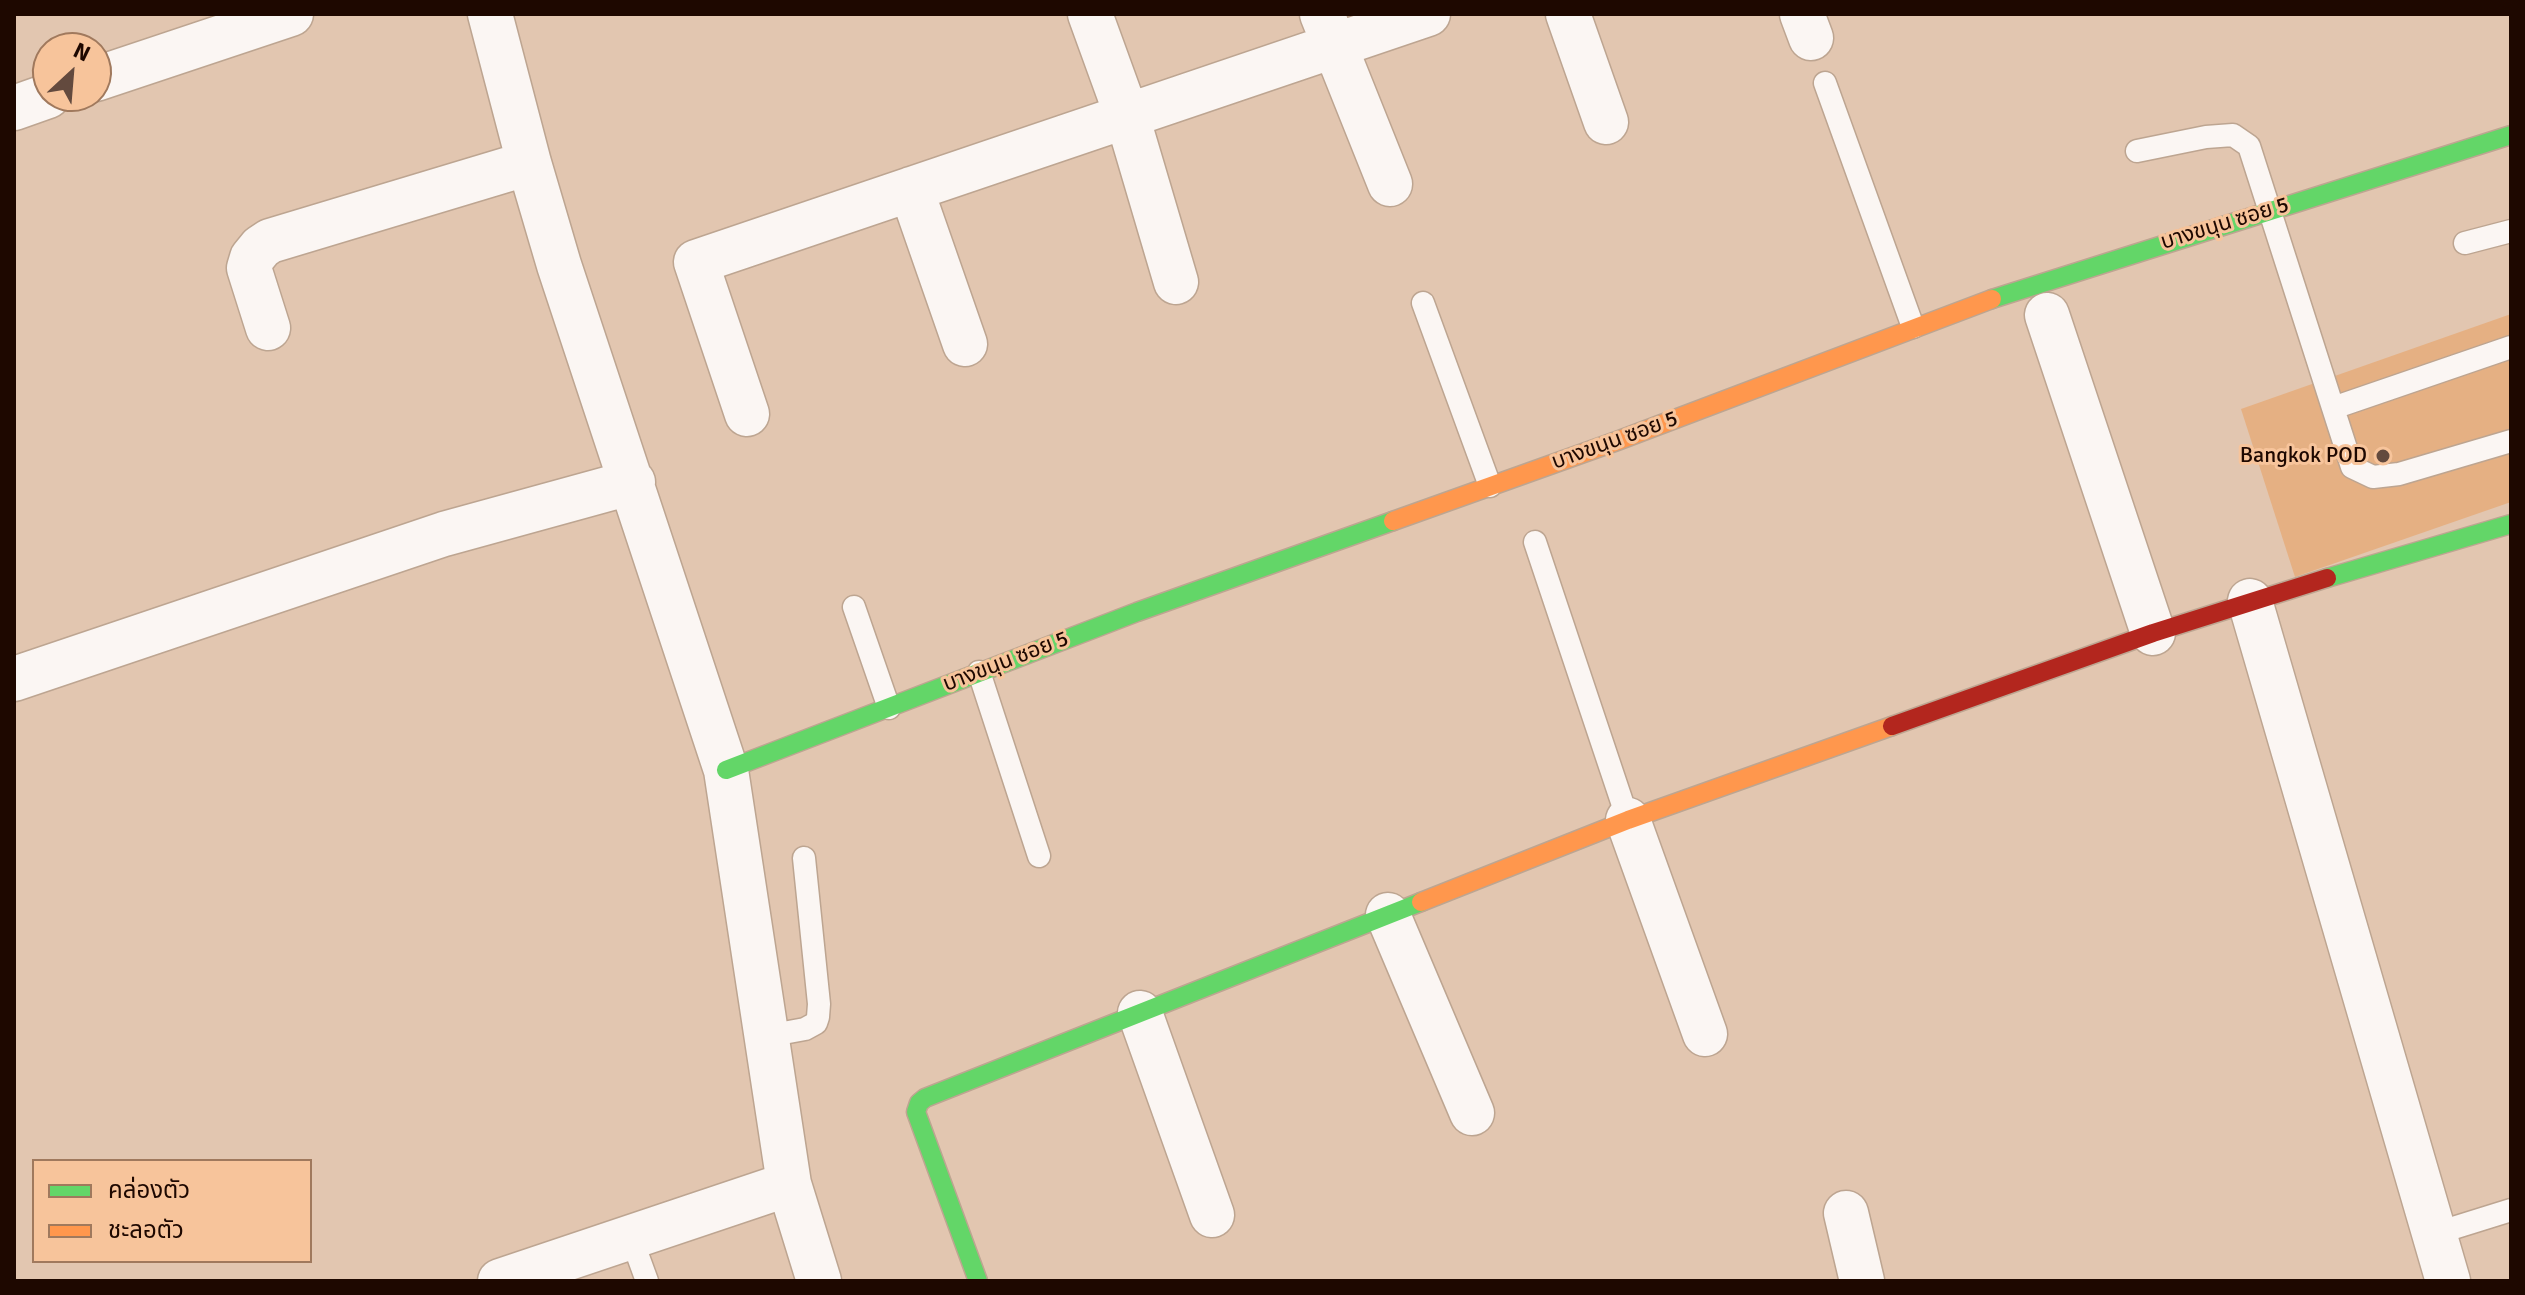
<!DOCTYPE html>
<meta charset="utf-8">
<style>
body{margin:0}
#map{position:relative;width:2525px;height:1295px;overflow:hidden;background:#e2c6b0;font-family:Signika,"Noto Sans Thai",sans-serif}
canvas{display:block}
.frame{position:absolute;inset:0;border:16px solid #1e0800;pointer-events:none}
.legend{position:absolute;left:32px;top:1159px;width:280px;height:104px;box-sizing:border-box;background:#f7c49b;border:2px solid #a0795d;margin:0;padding:10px 14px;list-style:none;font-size:24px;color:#1e0800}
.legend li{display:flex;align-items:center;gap:16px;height:40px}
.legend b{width:40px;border:2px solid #a0795d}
.north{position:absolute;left:32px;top:32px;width:80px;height:80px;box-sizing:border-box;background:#f7c49b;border:2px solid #a0795d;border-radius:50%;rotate:26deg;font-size:22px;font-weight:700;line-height:32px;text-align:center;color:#1e0800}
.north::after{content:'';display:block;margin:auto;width:28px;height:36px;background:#634a3e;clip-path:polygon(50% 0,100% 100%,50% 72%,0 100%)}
</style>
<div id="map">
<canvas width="2525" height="1295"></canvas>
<div class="frame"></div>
<ul class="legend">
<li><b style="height:10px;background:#63d668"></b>คล่องตัว</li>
<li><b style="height:10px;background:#ff974d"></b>ชะลอตัว</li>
</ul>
<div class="north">N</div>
</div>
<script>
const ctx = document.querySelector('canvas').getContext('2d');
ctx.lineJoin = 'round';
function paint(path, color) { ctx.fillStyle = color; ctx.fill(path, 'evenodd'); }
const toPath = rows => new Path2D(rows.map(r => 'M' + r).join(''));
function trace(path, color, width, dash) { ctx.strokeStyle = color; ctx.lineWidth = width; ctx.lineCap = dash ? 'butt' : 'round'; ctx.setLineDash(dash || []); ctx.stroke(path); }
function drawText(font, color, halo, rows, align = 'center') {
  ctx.font = font + ' Signika,"Noto Sans Thai",sans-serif'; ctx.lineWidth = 6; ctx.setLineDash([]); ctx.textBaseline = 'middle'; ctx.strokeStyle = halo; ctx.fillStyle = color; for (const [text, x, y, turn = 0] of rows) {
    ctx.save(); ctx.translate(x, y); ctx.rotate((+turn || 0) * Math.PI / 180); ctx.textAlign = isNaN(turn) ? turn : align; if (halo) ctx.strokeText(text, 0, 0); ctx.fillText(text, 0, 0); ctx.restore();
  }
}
paint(toPath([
 [2511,314,2511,502,2295,577,2241,409]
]), '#e5b083');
const lane = toPath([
 [1825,83,1913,327],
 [2137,151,2206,137,2233,135,2249,146,2333,408,2511,347],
 [2465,243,2511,231],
 [1423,303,1490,486],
 [2333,408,2352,467,2373,477,2399,474,2511,441],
 [1535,542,1628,820],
 [854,607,889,708],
 [979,672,1039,856],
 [767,1036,805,1029,816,1023,818,1017,819,1004,804,858],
 [2434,1234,2511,1210],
 [631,1237,647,1281]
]);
const street = toPath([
 [490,14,529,163,559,265,726,770,789,1184,819,1281],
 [1090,14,1127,116,1176,282],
 [1322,14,1390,184],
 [1568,14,1606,122],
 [1802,14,1811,38],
 [96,79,291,14],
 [14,108,48,96],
 [911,189,965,344],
 [2047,315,2153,633],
 [268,328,249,268,252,258,261,247,270,241,529,163],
 [747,414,696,262,1428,14],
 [2250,601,2448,1281],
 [14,679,444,534,633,482],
 [1628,820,1705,1034],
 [1388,915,1472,1113],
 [1140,1013,1212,1215],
 [1846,1213,1862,1281],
 [500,1281,789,1184]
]);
const fast = toPath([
 [1992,299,2511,135],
 [2327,578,2511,524],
 [726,770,1137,612,1393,521],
 [978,1281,916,1112,919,1103,925,1098,1421,902]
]);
const slow = toPath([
 [1393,521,1617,441,1992,299],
 [1421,902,1628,820,1892,726]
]);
const jam = toPath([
 [1892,726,2153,633,2327,578]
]);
trace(lane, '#bda591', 25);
trace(street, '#bda591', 47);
trace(fast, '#bda591', 21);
trace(slow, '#bda591', 21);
trace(jam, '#bda591', 21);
trace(lane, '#fbf6f3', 22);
trace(street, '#fbf6f3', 44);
trace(fast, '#63d668', 18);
trace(slow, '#ff974d', 18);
trace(jam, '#b3261e', 18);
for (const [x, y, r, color] of [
 [2383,456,8,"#634a3e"]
]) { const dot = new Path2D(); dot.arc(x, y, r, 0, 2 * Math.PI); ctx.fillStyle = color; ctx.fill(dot); trace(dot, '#f7c49b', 3); }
drawText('22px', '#1e0800', '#f7c49b', [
 ["บางขนุน ซอย 5",2225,224,-17],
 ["บางขนุน ซอย 5",1615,441,-20],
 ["บางขนุน ซอย 5",1006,662,-21]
]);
drawText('22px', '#1e0800', '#f7c49b', [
 ["Bangkok POD",2367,456]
], 'right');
</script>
